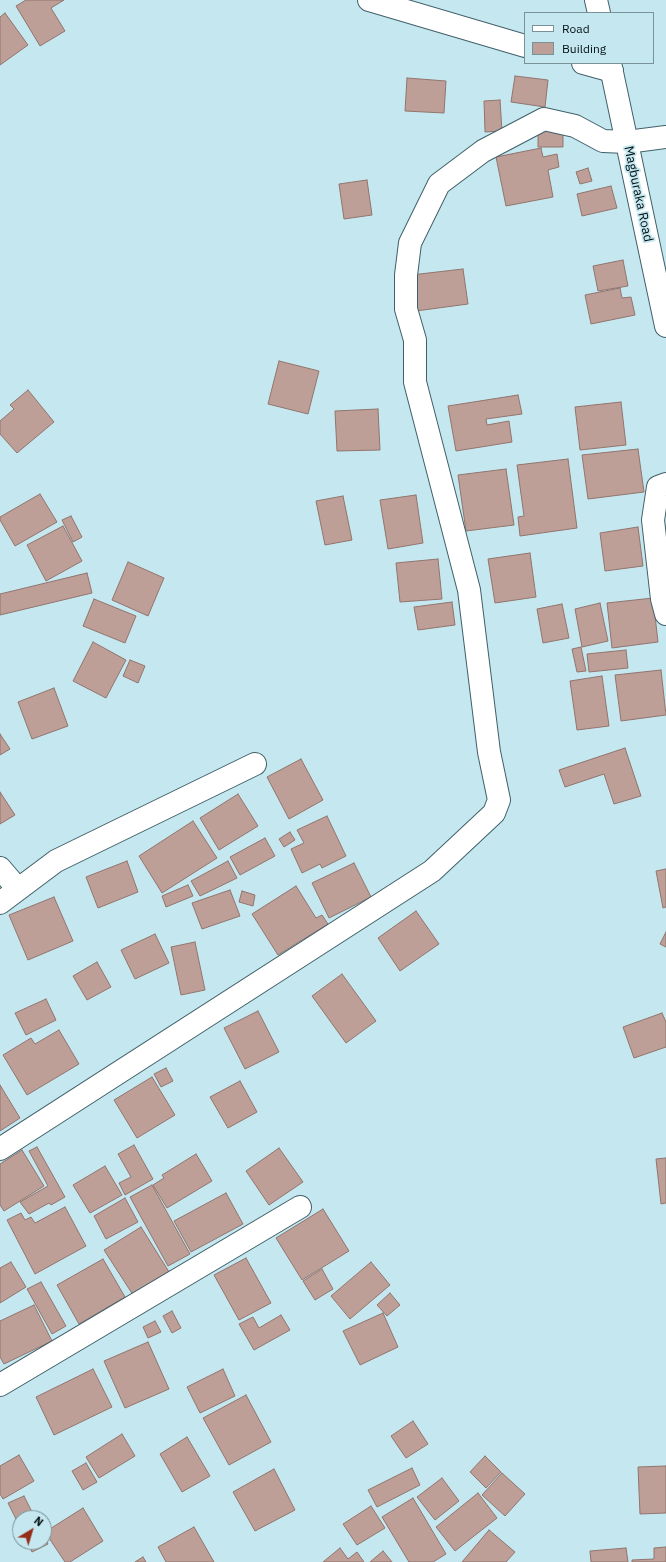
<!DOCTYPE html>
<style>
body{margin:0}
#map{position:relative;width:666px;height:1562px;overflow:hidden;background:#c5e8f0;font-family:"IBM Plex Sans",sans-serif}
canvas{display:block}
.legend{position:absolute;left:524px;top:12px;width:130px;height:52px;box-sizing:border-box;background:#c5e8f0;border:1px solid #789298;margin:0;padding:5px 7px;list-style:none;font-size:12px;color:#051013}
.legend li{display:flex;align-items:center;gap:8px;height:20px}
.legend b{width:20px;border:1px solid #789298}
.north{position:absolute;left:12px;top:1510px;width:40px;height:40px;box-sizing:border-box;background:#c5e8f0;border:1px solid #789298;border-radius:50%;rotate:38deg;font-size:11px;font-weight:700;line-height:16px;text-align:center;color:#051013}
.north::after{content:'';display:block;margin:auto;width:14px;height:18px;background:#962d18;clip-path:polygon(50% 0,100% 100%,50% 72%,0 100%)}
</style>
<div id="map">
<canvas width="666" height="1562"></canvas>
<ul class="legend">
<li><b style="height:5px;background:#fff"></b>Road</li>
<li><b style="height:11px;background:#be9f98"></b>Building</li>
</ul>
<div class="north">N</div>
</div>
<script>
const ctx = document.querySelector('canvas').getContext('2d');
ctx.lineJoin = 'round';
function paint(path, color) { ctx.fillStyle = color; ctx.fill(path, 'evenodd'); }
const toPath = rows => new Path2D(rows.map(r => 'M' + r).join(''));
function trace(path, color, width, dash) { ctx.strokeStyle = color; ctx.lineWidth = width; ctx.lineCap = dash ? 'butt' : 'round'; ctx.setLineDash(dash || []); ctx.stroke(path); }
function drawText(font, color, halo, rows, align = 'center') {
  ctx.font = font + ' "IBM Plex Sans",sans-serif'; ctx.lineWidth = 3.5; ctx.setLineDash([]); ctx.textBaseline = 'middle'; ctx.strokeStyle = halo; ctx.fillStyle = color; for (const [text, x, y, turn = 0] of rows) {
    ctx.save(); ctx.translate(x, y); ctx.rotate((+turn || 0) * Math.PI / 180); ctx.textAlign = isNaN(turn) ? turn : align; if (halo) ctx.strokeText(text, 0, 0); ctx.fillText(text, 0, 0); ctx.restore();
  }
}
const building = toPath([
 [26,0,64,0,51,8,65,31,40,46,16,6,26,0],
 [5,13,28,45,0,65,0,17,5,13],
 [515,76,548,80,545,107,511,102,515,76],
 [407,78,446,81,444,113,405,111,407,78],
 [500,100,502,131,485,132,484,101,500,100],
 [538,127,563,128,563,147,538,147,538,127],
 [541,148,543,157,557,154,559,167,548,170,553,197,506,206,496,157,541,148],
 [588,168,592,181,580,184,576,172,588,168],
 [367,180,372,215,344,219,339,184,367,180],
 [611,186,617,208,582,216,577,194,611,186],
 [623,260,628,286,598,291,593,266,623,260],
 [463,269,468,304,416,311,411,275,463,269],
 [620,288,622,298,631,297,635,315,591,324,585,295,620,288],
 [279,361,319,371,308,414,268,404,279,361],
 [28,390,54,422,17,453,0,434,0,421,14,409,10,405,28,390],
 [518,395,522,414,486,419,487,425,509,421,512,442,456,451,448,406,518,395],
 [621,402,626,445,580,450,575,407,621,402],
 [378,409,380,450,337,451,335,411,378,409],
 [638,449,644,492,588,499,582,455,638,449],
 [568,459,577,528,520,536,518,517,524,516,517,465,568,459],
 [506,469,514,525,466,531,458,475,506,469],
 [40,494,57,522,15,546,0,520,0,517,40,494],
 [416,495,423,543,388,549,380,500,416,495],
 [343,496,352,540,325,545,316,501,343,496],
 [71,516,82,537,73,542,62,520,71,516],
 [63,526,82,561,46,581,27,545,63,526],
 [638,527,643,566,605,571,600,533,638,527],
 [530,553,536,597,495,603,488,559,530,553],
 [438,559,442,599,400,602,396,563,438,559],
 [128,562,164,578,148,616,112,600,128,562],
 [87,573,92,593,0,615,0,594,87,573],
 [653,598,658,642,612,648,607,603,653,598],
 [94,599,136,616,125,643,83,626,94,599],
 [452,602,455,625,418,630,414,607,452,602],
 [600,603,608,641,582,647,575,609,600,603],
 [562,604,569,638,543,643,537,609,562,604],
 [93,642,126,660,106,698,73,681,93,642],
 [581,647,586,671,577,672,572,649,581,647],
 [626,650,628,668,589,672,587,654,626,650],
 [130,660,145,666,138,683,123,676,130,660],
 [661,670,666,715,621,721,615,675,661,670],
 [602,676,609,726,577,730,570,681,602,676],
 [54,688,68,726,32,739,18,702,54,688],
 [0,734,10,749,0,755,0,734],
 [625,748,641,796,614,804,604,774,565,787,559,770,625,748],
 [301,759,323,800,289,819,267,777,301,759],
 [0,792,15,815,0,824,0,792],
 [238,794,258,826,219,850,200,818,238,794],
 [327,816,346,856,322,868,320,864,302,873,291,849,304,843,297,830,327,816],
 [193,821,217,858,162,893,139,856,193,821],
 [290,832,295,840,284,847,279,839,290,832],
 [265,838,275,856,240,875,230,857,265,838],
 [127,861,138,892,98,908,86,877,127,861],
 [228,861,237,878,200,896,191,881,228,861],
 [354,863,371,897,329,918,312,883,354,863],
 [666,869,666,907,663,908,656,871,666,869],
 [188,885,193,896,166,907,162,896,188,885],
 [296,886,316,918,322,915,328,924,278,955,252,914,296,886],
 [230,890,240,916,202,929,192,903,230,890],
 [242,891,255,895,253,906,239,902,242,891],
 [54,897,73,941,28,960,9,915,54,897],
 [416,911,439,944,400,971,378,938,416,911],
 [666,932,666,947,660,944,666,932],
 [155,934,169,963,135,979,121,950,155,934],
 [195,942,205,990,181,995,171,947,195,942],
 [97,962,111,987,87,1000,73,976,97,962],
 [342,974,376,1021,346,1043,312,996,342,974],
 [46,999,56,1020,26,1035,15,1013,46,999],
 [258,1011,279,1052,245,1069,224,1028,258,1011],
 [662,1013,666,1022,666,1047,634,1058,623,1027,662,1013],
 [59,1030,79,1064,27,1095,3,1055,31,1038,35,1044,59,1030],
 [166,1068,173,1081,161,1087,154,1074,166,1068],
 [152,1077,175,1115,137,1138,114,1100,152,1077],
 [240,1081,257,1112,228,1128,210,1097,240,1081],
 [0,1085,20,1118,0,1131,0,1085],
 [134,1145,153,1179,125,1195,119,1183,131,1177,118,1154,134,1145],
 [37,1147,65,1197,51,1205,49,1203,29,1214,20,1202,48,1186,29,1151,37,1147],
 [279,1148,303,1182,269,1205,246,1171,279,1148],
 [22,1150,44,1186,4,1211,0,1205,0,1164,22,1150],
 [196,1154,212,1181,167,1208,153,1185,164,1178,162,1175,196,1154],
 [666,1158,666,1203,661,1204,656,1159,666,1158],
 [105,1166,122,1195,90,1213,73,1185,105,1166],
 [152,1185,190,1254,168,1266,130,1197,152,1185],
 [226,1193,243,1224,191,1252,174,1221,226,1193],
 [125,1198,138,1222,106,1239,94,1216,125,1198],
 [65,1207,86,1246,35,1274,7,1220,21,1213,25,1220,31,1217,35,1223,65,1207],
 [323,1209,349,1251,302,1280,276,1238,323,1209],
 [141,1227,171,1275,135,1298,104,1250,141,1227],
 [246,1258,271,1303,239,1320,214,1275,246,1258],
 [103,1259,125,1297,79,1324,57,1285,103,1259],
 [11,1262,26,1287,0,1303,0,1268,11,1262],
 [371,1262,390,1285,350,1319,331,1296,371,1262],
 [322,1269,333,1289,315,1300,303,1281,322,1269],
 [41,1282,66,1326,52,1334,27,1289,41,1282],
 [390,1293,400,1305,387,1316,377,1305,390,1293],
 [34,1305,52,1341,4,1364,0,1357,0,1321,34,1305],
 [172,1311,181,1328,172,1333,163,1316,172,1311],
 [383,1313,398,1347,360,1365,343,1331,383,1313],
 [281,1315,290,1330,254,1350,239,1324,253,1317,259,1328,281,1315],
 [155,1321,161,1332,148,1338,143,1327,155,1321],
 [148,1342,169,1389,125,1408,104,1361,148,1342],
 [93,1369,112,1407,54,1435,36,1397,93,1369],
 [223,1369,235,1396,200,1413,187,1387,223,1369],
 [246,1395,271,1442,229,1465,203,1418,246,1395],
 [413,1421,428,1444,406,1458,391,1436,413,1421],
 [122,1434,135,1456,99,1478,86,1457,122,1434],
 [187,1437,210,1476,182,1492,160,1454,187,1437],
 [19,1455,34,1481,3,1499,0,1494,0,1466,19,1455],
 [485,1456,501,1472,486,1488,470,1472,485,1456],
 [86,1463,97,1482,83,1490,72,1471,86,1463],
 [666,1466,666,1513,640,1514,638,1467,666,1466],
 [412,1468,420,1485,377,1507,368,1490,412,1468],
 [274,1469,295,1510,255,1531,233,1492,274,1469],
 [502,1473,525,1494,505,1516,482,1495,502,1473],
 [442,1478,459,1501,435,1520,417,1497,442,1478],
 [478,1493,497,1518,455,1551,436,1527,478,1493],
 [24,1496,35,1518,20,1518,20,1527,8,1503,24,1496],
 [413,1498,446,1554,433,1562,409,1562,382,1517,413,1498],
 [371,1506,385,1528,357,1545,343,1524,371,1506],
 [83,1508,103,1541,70,1562,65,1562,45,1532,83,1508],
 [194,1527,214,1562,166,1562,158,1547,194,1527],
 [489,1530,515,1552,506,1562,462,1562,489,1530],
 [44,1536,48,1544,32,1552,27,1542,44,1542,44,1536],
 [666,1547,666,1562,632,1562,632,1560,654,1559,654,1548,666,1547],
 [340,1548,348,1559,357,1552,364,1562,323,1562,340,1548],
 [626,1548,628,1562,591,1562,590,1551,626,1548],
 [383,1551,392,1562,370,1562,383,1551],
 [143,1557,146,1562,135,1562,143,1557]
]);
paint(building, '#be9f98');
trace(building, '#91746d', 1);
const street = toPath([
 [369,0,525,46],
 [583,63,612,71],
 [666,484,658,487,653,520,662,599,666,614],
 [0,868,18,889],
 [0,903,56,861,255,764],
 [0,1149,432,871,494,813,499,800,489,752,469,590,415,382,415,340,406,309,406,275,410,243,439,184,483,151,544,119,575,126,603,141,627,142,666,137],
 [0,1385,300,1207]
]);
const primary = toPath([
 [596,0,599,13],
 [610,63,666,326]
]);
trace(street, '#416068', 24);
trace(primary, '#416068', 24);
trace(street, '#fff', 22);
trace(primary, '#fff', 22);
drawText('13px', '#051013', '#c5e8f0', [
 ["Magburaka Road",638,194,78]
]);
</script>
